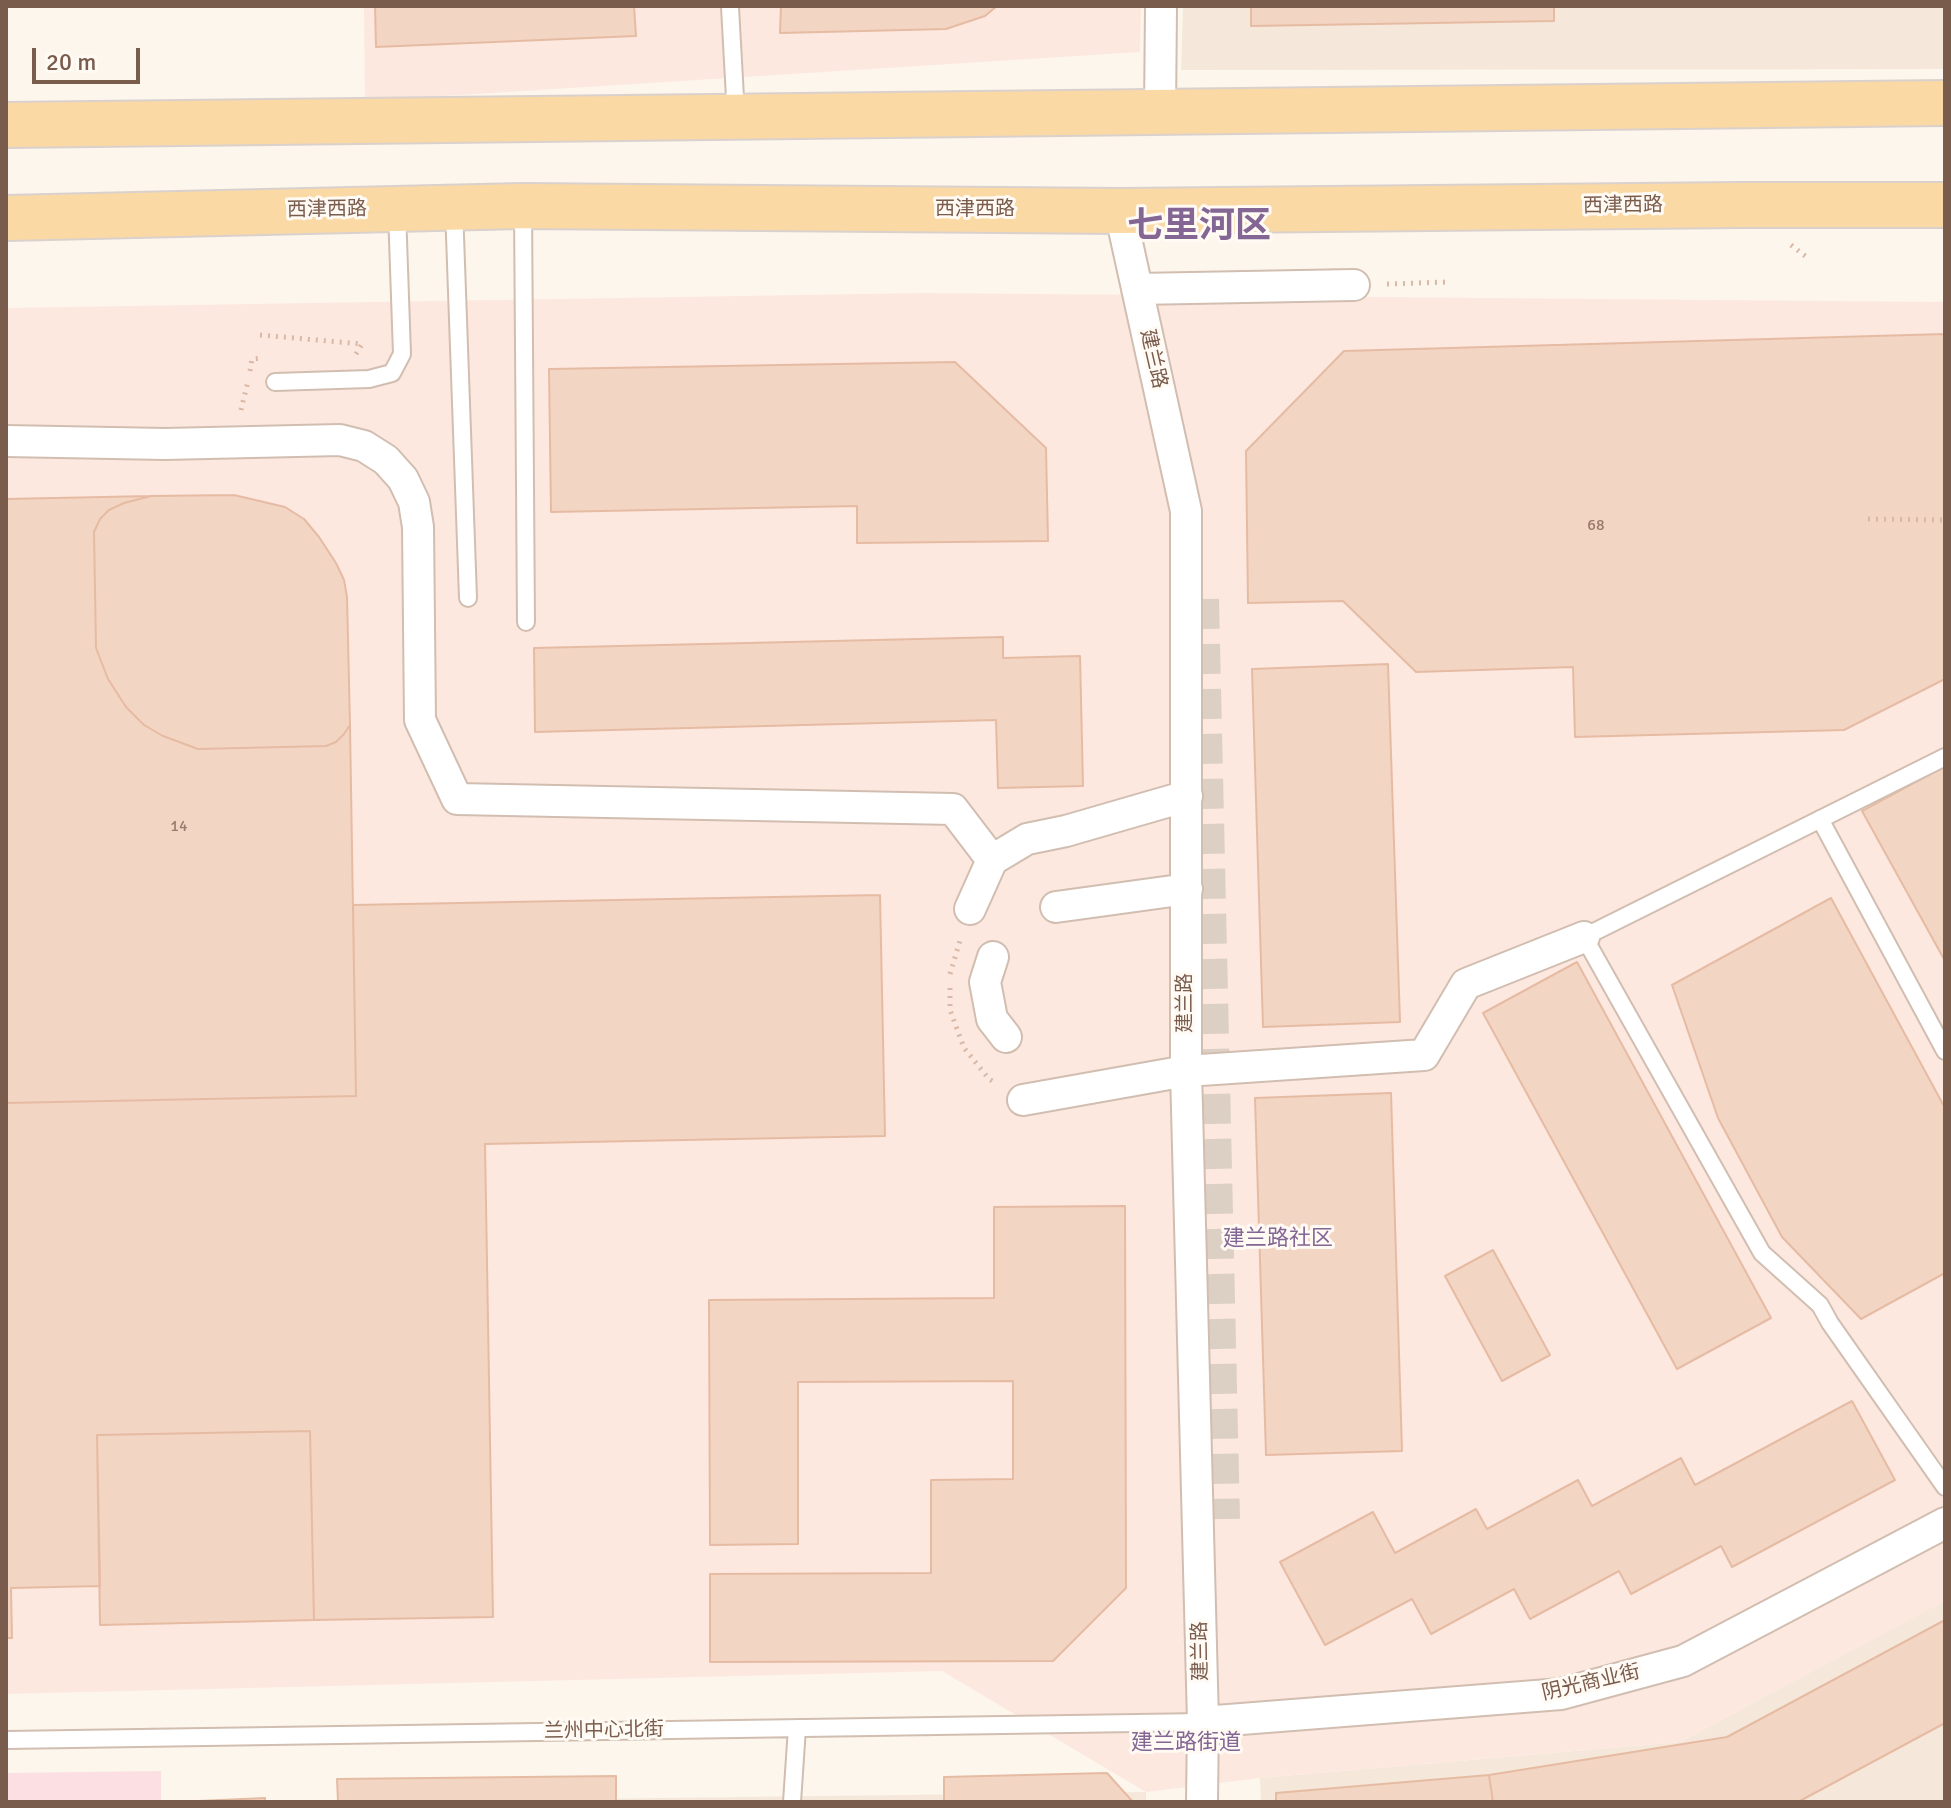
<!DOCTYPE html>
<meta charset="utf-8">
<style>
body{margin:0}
#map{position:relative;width:1951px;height:1808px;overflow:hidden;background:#fdf6ec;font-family:Signika,sans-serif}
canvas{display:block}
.frame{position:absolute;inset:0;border:8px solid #7a5c4d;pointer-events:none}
.scale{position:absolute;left:32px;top:48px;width:108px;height:36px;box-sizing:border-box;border:4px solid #7a5c4d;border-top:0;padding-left:10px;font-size:24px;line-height:28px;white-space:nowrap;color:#7a5c4d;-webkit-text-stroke:6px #fffaf3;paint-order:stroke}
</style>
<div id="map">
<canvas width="1951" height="1808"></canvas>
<div class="frame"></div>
<div class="scale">20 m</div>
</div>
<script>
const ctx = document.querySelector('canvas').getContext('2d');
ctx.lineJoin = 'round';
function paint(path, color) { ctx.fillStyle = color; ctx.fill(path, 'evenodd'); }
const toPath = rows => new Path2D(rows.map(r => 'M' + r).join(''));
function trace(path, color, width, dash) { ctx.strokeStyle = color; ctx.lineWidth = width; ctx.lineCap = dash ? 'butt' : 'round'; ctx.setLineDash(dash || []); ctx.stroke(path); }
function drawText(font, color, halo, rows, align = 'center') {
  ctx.font = font + ' Signika,"Noto Sans SC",sans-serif'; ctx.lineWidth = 6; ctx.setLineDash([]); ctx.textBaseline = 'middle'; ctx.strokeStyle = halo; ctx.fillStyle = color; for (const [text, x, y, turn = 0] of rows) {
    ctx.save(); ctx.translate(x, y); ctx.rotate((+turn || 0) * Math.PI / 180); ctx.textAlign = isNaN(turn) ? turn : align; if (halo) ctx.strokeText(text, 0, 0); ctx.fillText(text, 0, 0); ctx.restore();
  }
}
paint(toPath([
 [1183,6,1945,6,1945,69,1181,70],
 [1945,1600,1945,1802,1261,1802,1260,1778,1680,1742],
 [1146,1792,1146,1802,340,1802]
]), '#f5e8da');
paint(toPath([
 [364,6,1141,6,1140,52,365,101],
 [923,293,1945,302,1945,1601,1680,1742,1260,1778,1146,1792,942,1671,6,1694,6,308]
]), '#fde8e0');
paint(toPath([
 [161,1771,161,1802,6,1802,6,1773]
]), '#fbdfe3');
const building = toPath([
 [375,6,634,6,636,36,376,47,375,6],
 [781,6,997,6,985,16,946,29,780,33,781,6],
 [1251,6,1554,6,1554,21,1251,26,1251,6],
 [1945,334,1945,679,1844,730,1575,737,1573,667,1416,672,1343,601,1248,603,1246,451,1344,351,1945,334],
 [955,362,1046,448,1048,541,857,543,857,506,551,512,549,369,955,362],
 [234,495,285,507,304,519,319,537,336,563,344,580,347,597,350,725,344,734,336,742,326,746,198,749,163,736,144,725,126,707,108,679,96,648,94,532,100,519,109,510,124,503,151,496,234,495],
 [151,496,124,503,109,510,100,519,94,532,96,648,108,679,126,707,144,725,163,736,198,749,326,746,336,742,344,734,350,725,356,1096,6,1103,6,499,151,496],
 [1003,637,1003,658,1080,656,1083,786,998,788,996,720,535,732,534,648,1003,637],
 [1388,664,1400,1022,1263,1027,1252,669,1388,664],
 [1945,766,1945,961,1862,811,1945,766],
 [880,895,885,1136,485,1144,493,1617,314,1620,310,1431,97,1435,100,1586,11,1588,12,1638,6,1638,6,1103,356,1096,353,905,880,895],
 [1831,898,1945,1108,1945,1273,1861,1319,1782,1237,1718,1118,1672,985,1831,898],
 [1577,962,1771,1318,1677,1369,1483,1013,1577,962],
 [1391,1093,1402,1451,1266,1455,1255,1098,1391,1093],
 [1125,1206,1126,1588,1053,1661,710,1662,710,1574,931,1573,931,1480,1013,1479,1013,1381,798,1382,798,1544,710,1545,709,1300,994,1298,994,1207,1125,1206],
 [1493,1250,1550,1355,1502,1381,1445,1276,1493,1250],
 [1852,1401,1895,1480,1732,1567,1721,1546,1631,1594,1619,1571,1530,1619,1514,1589,1431,1634,1412,1599,1325,1645,1280,1562,1373,1512,1395,1553,1476,1509,1487,1529,1578,1480,1592,1506,1681,1458,1695,1485,1852,1401],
 [310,1431,314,1620,100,1625,97,1435,310,1431],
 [1945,1620,1945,1723,1798,1802,1493,1802,1489,1775,1727,1737,1945,1620],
 [1107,1773,1133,1802,944,1802,944,1777,1107,1773],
 [1489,1775,1493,1802,1276,1802,1276,1793,1489,1775],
 [616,1776,616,1802,338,1802,337,1779,616,1776],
 [265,1798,265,1802,176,1802,265,1798]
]);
paint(building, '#f3d5c3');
trace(building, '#e6bba3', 2);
trace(toPath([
 [1204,599,1225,1519]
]), '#dcd0c4', 30, [30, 15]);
const lane = toPath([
 [730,7,736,116],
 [454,208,468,598],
 [523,208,526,622],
 [275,382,369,379,392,373,402,354,397,211],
 [1945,757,1584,937,1762,1253,1820,1305,1830,1323,1945,1487],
 [1820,819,1945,1051],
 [6,1740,1203,1722],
 [792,1802,797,1728]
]);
const street = toPath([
 [1160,112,1161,6],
 [1120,211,1186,511,1186,1071,1203,1722,1202,1802],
 [1137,289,1354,285],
 [6,441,165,444,340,440,364,446,386,460,403,479,414,502,418,527,420,720,457,799,953,809,992,860],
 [1056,907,1187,889],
 [970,909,992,860,1027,839,1066,831,1187,796],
 [993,957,985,982,992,1019,1006,1037],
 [1023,1100,1186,1071,1424,1055,1466,984,1584,937],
 [1203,1722,1561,1694,1683,1661,1945,1523]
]);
const primary = toPath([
 [6,125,1945,103],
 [6,218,523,206,1120,211,1740,205,1945,205]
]);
trace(lane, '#d1beb0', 20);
trace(street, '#d1beb0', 34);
trace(primary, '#dad1cd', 48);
trace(toPath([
 [1791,245,1809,259],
 [1387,284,1447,282],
 [260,335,362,344,356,354],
 [250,371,252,359,262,358],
 [241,410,248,381],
 [1868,519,1945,520],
 [950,974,961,937],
 [950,988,950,1010,964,1048,989,1079,995,1083]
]), '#d9b8a5', 5, [2, 6]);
trace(lane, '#fff', 16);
trace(street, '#fff', 30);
trace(primary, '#fbd9a5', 44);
drawText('16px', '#987a6a', null, [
 ["68",1596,526],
 ["14",179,827]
]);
drawText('20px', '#7a5c4d', '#fffaf3', [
 ["西津西路",1623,206,-1],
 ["西津西路",327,210,-1],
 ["西津西路",975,210],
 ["建兰路",1153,359,77],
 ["建兰路",1186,1003,-90],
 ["建兰路",1201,1651,-91],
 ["阴光商业街",1591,1683,-13],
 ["兰州中心北街",604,1731,-1]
]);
drawText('22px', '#846695', '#fffaf3', [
 ["建兰路社区",1278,1239],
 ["建兰路街道",1186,1743]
]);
drawText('bold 36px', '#846695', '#fffaf3', [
 ["七里河区",1199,228]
]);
</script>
